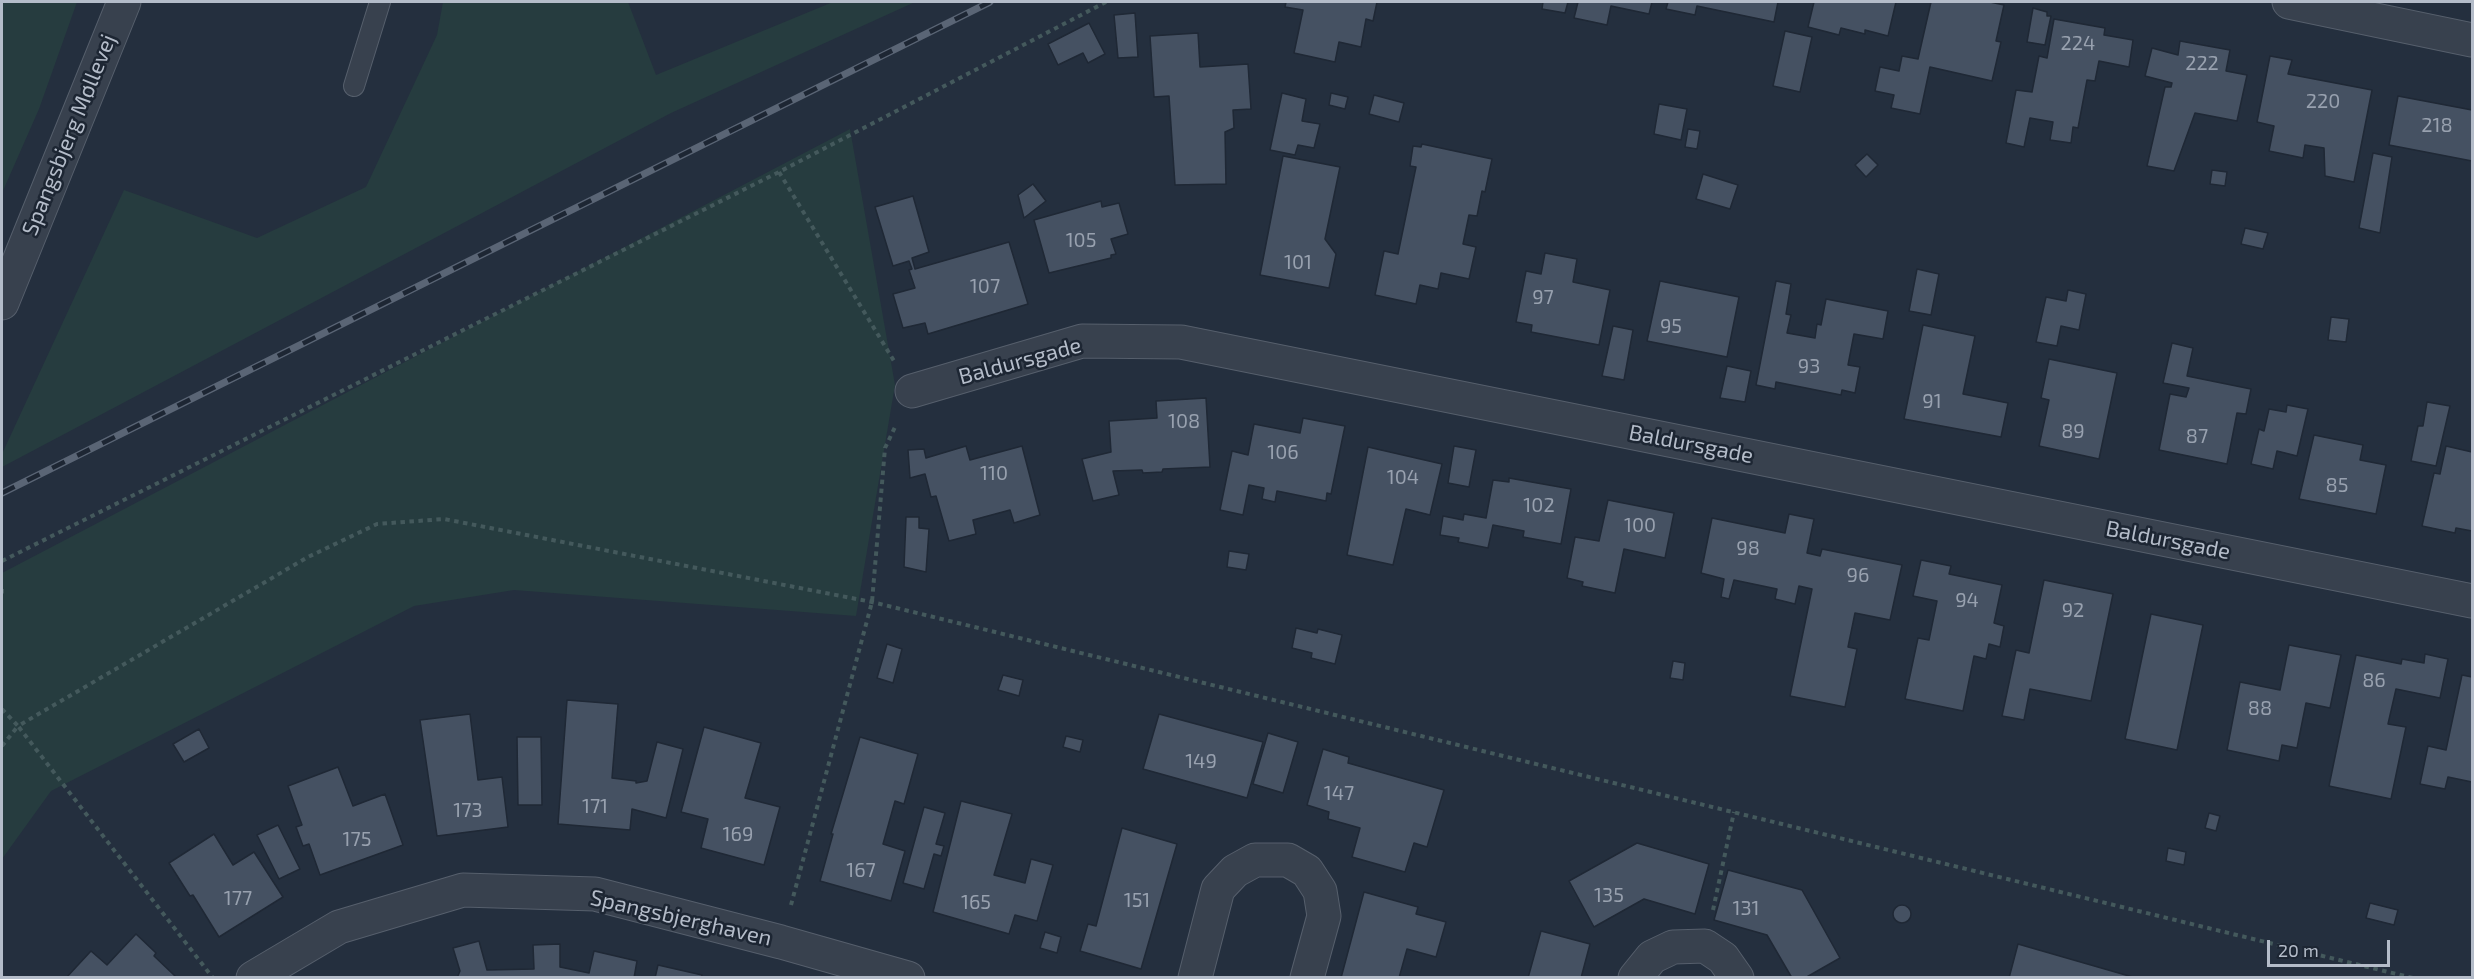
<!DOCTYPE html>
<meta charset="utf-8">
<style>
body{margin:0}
#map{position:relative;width:2474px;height:979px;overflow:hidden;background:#242f3e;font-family:"Exo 2",sans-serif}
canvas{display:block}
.frame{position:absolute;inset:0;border:3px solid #b4bcc9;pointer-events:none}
.scale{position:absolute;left:2267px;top:940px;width:123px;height:27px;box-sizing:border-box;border:3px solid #b4bcc9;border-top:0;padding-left:8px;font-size:18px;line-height:21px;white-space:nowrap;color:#b4bcc9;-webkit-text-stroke:4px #1d2633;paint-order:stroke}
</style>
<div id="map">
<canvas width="2474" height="979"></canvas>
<div class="frame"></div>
<div class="scale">20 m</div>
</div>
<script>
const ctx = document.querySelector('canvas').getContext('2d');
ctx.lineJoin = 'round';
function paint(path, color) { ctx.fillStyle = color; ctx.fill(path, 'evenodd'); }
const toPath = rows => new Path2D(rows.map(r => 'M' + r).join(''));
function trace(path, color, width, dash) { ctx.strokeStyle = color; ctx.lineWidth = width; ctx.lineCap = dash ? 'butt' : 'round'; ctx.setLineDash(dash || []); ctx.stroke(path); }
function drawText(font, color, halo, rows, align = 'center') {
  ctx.font = font + ' "Exo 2",sans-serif'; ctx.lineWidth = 5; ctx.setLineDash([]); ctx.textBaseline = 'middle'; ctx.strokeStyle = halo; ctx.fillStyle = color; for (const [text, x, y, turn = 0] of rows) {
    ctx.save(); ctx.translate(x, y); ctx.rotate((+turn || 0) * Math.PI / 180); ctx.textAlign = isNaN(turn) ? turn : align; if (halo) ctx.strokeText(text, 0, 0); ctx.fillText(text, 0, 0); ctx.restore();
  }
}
paint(toPath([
 [2,2,77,2,39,109,2,193],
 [443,2,628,2,656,75,833,2,915,2,671,113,2,467,2,454,124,190,257,238,366,187,437,35],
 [850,129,895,385,856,616,514,590,414,606,51,791,2,859,2,573]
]), '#263c3f');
const building = toPath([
 [1286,2,1377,2,1373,21,1366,19,1361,47,1339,42,1335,62,1294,53,1303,10,1285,7,1286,2],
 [1543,2,1568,2,1565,13,1542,9,1543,2],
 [1578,2,1652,2,1649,14,1611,6,1607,25,1574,18,1578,2],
 [1668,2,1778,2,1774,22,1697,6,1695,15,1666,9,1668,2],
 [1814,2,1896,2,1888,36,1865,30,1865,34,1841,28,1839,35,1808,27,1814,2],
 [1931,2,1990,2,2004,5,1996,41,2001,42,1992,81,1930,67,1920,114,1891,108,1894,95,1875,91,1880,67,1899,71,1902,56,1918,59,1931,2],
 [2033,8,2047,12,2047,16,2051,16,2045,45,2027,42,2033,8],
 [1135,13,1138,57,1118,58,1114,15,1135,13],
 [2054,19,2105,28,2104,35,2133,40,2129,67,2099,61,2095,81,2087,80,2078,128,2073,127,2071,143,2050,140,2053,122,2030,118,2024,147,2006,143,2016,90,2032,92,2039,56,2047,58,2054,19],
 [1089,23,1105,54,1088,63,1083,53,1058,65,1048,44,1089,23],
 [1785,31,1812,37,1800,92,1773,86,1785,31],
 [1198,33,1200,67,1248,64,1251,109,1233,110,1234,128,1225,132,1226,184,1175,185,1169,96,1154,97,1150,36,1198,33],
 [2180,41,2230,50,2226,71,2247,75,2237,121,2195,113,2174,171,2147,166,2165,87,2171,87,2172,83,2145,76,2152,48,2178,55,2180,41],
 [2270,56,2292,60,2288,74,2372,90,2354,182,2325,176,2324,148,2305,145,2303,158,2269,151,2274,126,2257,122,2270,56],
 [1282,93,1306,99,1302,121,1320,124,1314,148,1298,145,1295,155,1270,150,1282,93],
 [1331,93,1348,97,1345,109,1329,105,1331,93],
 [1374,95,1404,103,1399,122,1369,114,1374,95],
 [2398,96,2472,110,2472,161,2389,145,2398,96],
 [1659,104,1687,109,1681,140,1654,134,1659,104],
 [1688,129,1700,131,1697,149,1685,147,1688,129],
 [1422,144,1492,159,1485,192,1482,191,1477,216,1469,215,1463,244,1476,247,1469,279,1441,273,1438,289,1420,285,1416,304,1375,295,1384,251,1398,254,1416,167,1410,166,1413,146,1421,147,1422,144],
 [2373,153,2392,157,2380,233,2359,228,2373,153],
 [1867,154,1878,165,1866,177,1855,165,1867,154],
 [1283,156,1340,167,1325,239,1336,254,1329,288,1260,275,1283,156],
 [2212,170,2227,172,2225,186,2210,184,2212,170],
 [1703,174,1738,185,1730,209,1696,199,1703,174],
 [1033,184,1046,201,1024,218,1018,195,1033,184],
 [913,196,929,252,912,258,915,269,1009,242,1028,304,928,334,925,323,903,328,893,294,915,288,909,270,912,269,909,261,893,266,875,207,913,196],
 [1101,201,1102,207,1119,203,1128,234,1111,239,1116,254,1111,255,1111,258,1049,273,1034,220,1101,201],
 [2245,228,2268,233,2263,249,2241,244,2245,228],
 [1545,253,1577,259,1573,282,1610,290,1599,345,1531,332,1532,325,1516,322,1526,271,1541,274,1545,253],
 [1917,269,1939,274,1931,315,1909,311,1917,269],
 [1660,281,1739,297,1727,357,1647,341,1660,281],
 [1776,281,1791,284,1786,314,1791,315,1787,333,1815,338,1817,324,1821,325,1826,299,1888,311,1883,339,1854,334,1848,365,1860,367,1855,393,1842,390,1841,395,1776,382,1775,389,1756,385,1776,281],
 [2068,290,2086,294,2079,330,2061,326,2057,346,2036,342,2046,297,2066,301,2068,290],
 [2331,317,2349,319,2346,342,2328,340,2331,317],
 [1923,325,1975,336,1963,394,2008,403,2001,437,1904,419,1923,325],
 [1613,326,1633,330,1624,380,1602,376,1613,326],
 [2172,343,2193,348,2187,376,2251,389,2246,414,2237,413,2227,464,2159,450,2170,394,2186,397,2189,388,2163,383,2172,343],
 [2049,359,2117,373,2099,459,2039,446,2049,400,2041,398,2049,359],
 [1727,366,1751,371,1745,402,1720,398,1727,366],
 [1206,398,1210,467,1163,469,1162,472,1143,473,1142,470,1113,471,1119,495,1093,501,1082,459,1111,452,1109,421,1157,418,1156,401,1206,398],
 [2427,402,2450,406,2436,466,2411,461,2418,426,2423,426,2427,402],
 [2287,405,2308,409,2297,456,2277,451,2273,469,2251,464,2259,429,2264,431,2269,409,2286,412,2287,405],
 [1303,418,1345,426,1331,494,1327,493,1326,501,1277,491,1275,502,1262,499,1264,488,1249,485,1243,515,1220,510,1232,451,1248,455,1254,424,1300,433,1303,418],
 [2314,435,2363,445,2360,460,2386,465,2376,514,2299,499,2314,435],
 [966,446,970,460,1022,446,1040,515,1014,523,1010,510,973,520,976,534,949,541,936,496,931,497,925,474,910,478,908,450,924,449,926,458,966,446],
 [1454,446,1476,450,1469,487,1448,483,1454,446],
 [2446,446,2472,452,2472,531,2456,528,2455,533,2422,526,2434,473,2440,474,2446,446],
 [1368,447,1442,464,1430,515,1406,509,1393,565,1347,555,1368,447],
 [1509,478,1571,489,1561,544,1523,537,1524,531,1493,525,1488,548,1458,542,1459,538,1440,535,1443,516,1463,520,1464,514,1486,518,1493,480,1509,482,1509,478],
 [1608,500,1674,513,1665,558,1624,549,1615,593,1582,586,1583,582,1567,578,1575,537,1599,541,1608,500],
 [1789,514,1814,519,1807,553,1820,556,1822,549,1902,565,1890,620,1855,613,1848,647,1857,649,1845,707,1790,696,1812,589,1799,586,1795,604,1775,599,1777,589,1734,580,1729,599,1721,597,1724,579,1701,573,1712,518,1785,533,1789,514],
 [906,517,919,517,919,528,929,529,926,572,904,567,906,517],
 [1229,551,1249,554,1246,570,1227,567,1229,551],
 [1921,560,1951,566,1949,574,2002,585,1994,623,2004,626,2000,647,1989,644,1986,659,1974,656,1963,711,1905,699,1918,638,1929,640,1937,601,1913,596,1921,560],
 [2044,580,2113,594,2091,701,2030,689,2024,720,2002,716,2016,650,2029,653,2044,580],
 [2151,614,2203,625,2177,750,2125,739,2151,614],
 [1296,628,1317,633,1318,629,1342,635,1335,664,1311,658,1312,653,1292,648,1296,628],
 [887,644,902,649,893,683,877,678,887,644],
 [2289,645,2341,655,2330,708,2306,703,2297,748,2282,745,2279,761,2227,750,2240,682,2280,690,2289,645],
 [2425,654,2448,659,2440,698,2396,689,2388,724,2406,727,2391,799,2329,786,2356,655,2401,664,2402,659,2424,663,2425,654],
 [1673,661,1685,663,1683,680,1670,678,1673,661],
 [1003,675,1023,680,1019,696,998,690,1003,675],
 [2462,675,2472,677,2472,782,2448,777,2445,789,2420,784,2428,746,2446,750,2462,675],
 [567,700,618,704,612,778,636,781,636,783,647,781,657,742,683,749,666,818,632,809,630,830,558,824,567,700],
 [470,714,478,780,502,777,508,827,437,836,420,720,470,714],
 [1159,714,1263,742,1247,798,1143,769,1159,714],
 [704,727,761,743,745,798,780,807,764,865,701,848,708,819,681,812,704,727],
 [199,729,209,748,184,762,173,744,199,729],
 [1268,733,1298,742,1283,793,1253,784,1268,733],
 [1066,736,1083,740,1080,752,1063,747,1066,736],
 [517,737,541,737,542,805,518,805,517,737],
 [860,737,918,754,904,804,895,801,883,844,905,851,891,901,820,881,833,834,831,834,860,737],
 [1323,749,1349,757,1348,763,1444,790,1427,847,1414,843,1405,872,1352,857,1360,828,1328,819,1329,812,1307,805,1323,749],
 [338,767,353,806,385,794,403,845,320,875,309,844,303,846,296,827,302,825,288,786,338,767],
 [961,801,1012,814,994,875,1025,883,1031,859,1053,865,1037,921,1015,915,1009,934,933,912,961,801],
 [924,807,945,813,936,844,944,846,941,856,934,854,924,889,903,883,924,807],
 [2209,813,2220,816,2216,831,2205,828,2209,813],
 [278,825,300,869,279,879,257,835,278,825],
 [1122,828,1177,844,1141,969,1080,951,1088,924,1096,926,1122,828],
 [214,834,233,865,254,852,283,897,219,937,193,895,190,896,169,863,214,834],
 [1637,843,1709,864,1695,914,1644,899,1594,927,1569,881,1637,843],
 [2168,848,2186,852,2184,865,2166,861,2168,848],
 [1728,870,1802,890,1840,958,1805,978,1792,978,1767,935,1714,920,1728,870],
 [1364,892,1418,907,1416,914,1446,922,1436,957,1407,949,1399,978,1341,978,1364,892],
 [2370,903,2398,910,2394,925,2366,918,2370,903],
 '1893 914a9 9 0 1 1 18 0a9 9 0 1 1-18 0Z',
 [1541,931,1590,944,1581,978,1528,978,1541,931],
 [1045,932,1061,937,1057,953,1040,948,1045,932],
 [136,934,156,953,154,956,175,976,173,978,66,978,91,951,107,965,136,934],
 [479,941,487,970,534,969,533,945,560,944,560,967,589,973,594,951,637,961,634,978,457,978,460,971,453,948,479,941],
 [2018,944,2136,978,2009,978,2018,944],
 [658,965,702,975,701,978,655,978,658,965]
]);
paint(building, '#455162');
trace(building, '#1f2835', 1.5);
const service = toPath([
 [354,86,380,2]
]);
const minor = toPath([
 [2289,2,2472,40],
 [912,391,1082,341,1181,342,2472,601],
 [253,978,339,927,463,890,595,894,781,942,908,978],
 [1195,978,1218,889,1235,871,1255,860,1288,860,1307,871,1320,891,1324,916,1307,978],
 [1635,978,1652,957,1673,947,1705,946,1723,958,1737,978]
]);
const tertiary = toPath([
 [2,303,124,2]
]);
trace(service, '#565f6c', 22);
trace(minor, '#565f6c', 35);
trace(tertiary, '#565f6c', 35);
trace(toPath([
 [779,172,894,361],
 [2,561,779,172,1106,2],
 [2,589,2,598],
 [2,709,18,726,308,557,377,524,444,519,872,602,2413,978],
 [2,746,18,726,213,978],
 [791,905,872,602,885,448,896,425],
 [1713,910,1734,812]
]), '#44595c', 4, [4.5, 4.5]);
trace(service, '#38414e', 20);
trace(minor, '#38414e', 33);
trace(tertiary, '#38414e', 33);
const rail = toPath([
 [2,493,990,2]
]);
trace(rail, '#5a6575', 7);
trace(rail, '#1d2633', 4.5, [14]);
drawText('20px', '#98a1af', null, [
 ["224",2078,43],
 ["222",2202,63],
 ["220",2323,101],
 ["218",2437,125],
 ["105",1081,240],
 ["101",1298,262],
 ["107",985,286],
 ["97",1543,297],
 ["95",1671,326],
 ["93",1809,366],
 ["91",1932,401],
 ["108",1184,421],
 ["89",2073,431],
 ["87",2197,436],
 ["106",1283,452],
 ["110",994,473],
 ["104",1403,477],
 ["85",2337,485],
 ["102",1539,505],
 ["100",1640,525],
 ["98",1748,548],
 ["96",1858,575],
 ["94",1967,600],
 ["92",2073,610],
 ["86",2374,680],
 ["88",2260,708],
 ["149",1201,761],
 ["147",1339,793],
 ["171",595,806],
 ["173",468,810],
 ["169",738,834],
 ["175",357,839],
 ["167",861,870],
 ["135",1609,895],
 ["177",238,898],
 ["151",1137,900],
 ["165",976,902],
 ["131",1746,908]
]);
drawText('22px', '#b4bcc9', '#1d2633', [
 ["Spangsbjerg Møllevej",69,135,-68],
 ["Baldursgade",1020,361,-15],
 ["Baldursgade",1691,444,11],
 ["Baldursgade",2168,540,11],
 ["Spangsbjerghaven",681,918,13]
]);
</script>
